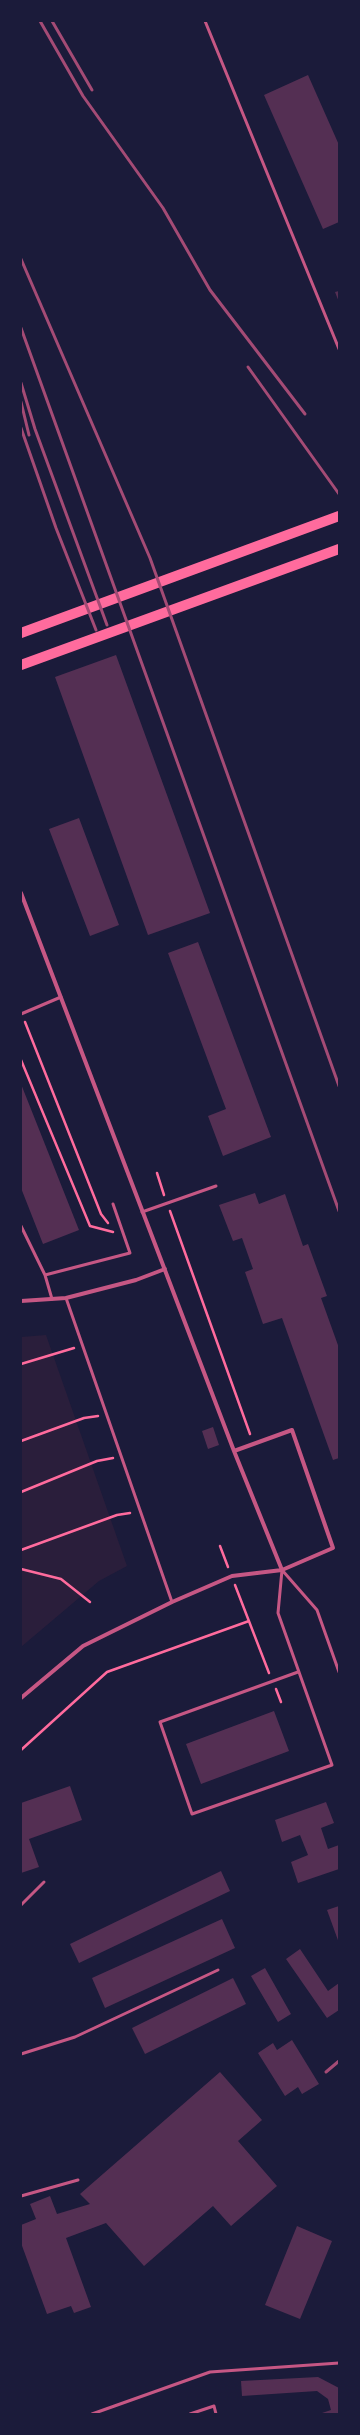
<!DOCTYPE html>
<style>
body{margin:0}
#map{position:relative;width:360px;height:2435px;overflow:hidden;background:#1b1b3a;font-family:"Work Sans",sans-serif}
canvas{display:block}
.frame{position:absolute;inset:0;border:22px solid #1b1b3a;pointer-events:none}
</style>
<div id="map">
<canvas width="360" height="2435"></canvas>
<div class="frame"></div>
</div>
<script>
const ctx = document.querySelector('canvas').getContext('2d');
ctx.lineJoin = 'round';
function paint(path, color) { ctx.fillStyle = color; ctx.fill(path, 'evenodd'); }
const toPath = rows => new Path2D(rows.map(r => 'M' + r).join(''));
function trace(path, color, width, dash) { ctx.strokeStyle = color; ctx.lineWidth = width; ctx.lineCap = dash ? 'butt' : 'round'; ctx.setLineDash(dash || []); ctx.stroke(path); }
paint(toPath([
 [46,1335,127,1566,99,1581,21,1647,21,1337]
]), '#2a1e3b');
paint(toPath([
 [308,75,339,145,339,222,323,229,264,95],
 [339,291,339,302,335,292],
 [116,655,210,913,148,935,55,677],
 [79,818,119,925,90,936,49,829],
 [198,942,271,1137,223,1156,208,1116,226,1109,168,953],
 [21,1084,79,1230,43,1244,21,1188],
 [255,1193,259,1204,285,1194,303,1246,308,1244,327,1296,321,1298,339,1348,339,1458,333,1460,282,1318,263,1324,245,1272,253,1269,242,1238,233,1241,219,1205],
 [213,1427,219,1445,208,1449,202,1431],
 [274,1711,289,1751,201,1784,186,1744],
 [70,1786,82,1820,29,1839,39,1867,21,1873,21,1803],
 [326,1802,334,1823,321,1828,328,1849,339,1845,339,1869,298,1883,291,1862,308,1855,300,1835,282,1842,275,1820],
 [221,1871,230,1891,79,1963,70,1944],
 [339,1906,339,1943,327,1910],
 [222,1919,235,1948,105,2008,92,1978],
 [300,1949,328,1991,339,1983,339,2010,327,2018,286,1959],
 [265,1968,291,2014,278,2022,251,1976],
 [233,1978,246,2004,145,2054,132,2028],
 [292,2040,319,2084,302,2094,298,2087,285,2096,258,2053,273,2043,277,2050],
 [220,2072,262,2120,238,2141,277,2186,231,2226,213,2206,144,2266,106,2223,66,2238,91,2307,74,2313,71,2306,47,2314,21,2243,21,2225,36,2219,30,2204,50,2196,57,2214,90,2204,80,2194],
 [297,2226,332,2241,300,2319,265,2305],
 [318,2377,339,2388,339,2414,319,2414,331,2410,328,2399,317,2391,242,2396,241,2381]
]), '#542f53');
trace(toPath([
 [25,1022,101,1214,108,1223],
 [21,1060,90,1226,113,1232],
 [157,1173,164,1195],
 [170,1211,250,1434],
 [21,1364,74,1348],
 [21,1441,84,1418,98,1416],
 [21,1492,97,1461,113,1458],
 [220,1546,228,1567],
 [21,1550,117,1515,130,1513],
 [21,1569,61,1579,90,1602],
 [235,1585,269,1673],
 [276,1689,281,1702],
 [21,1750,107,1672,249,1621]
]), '#ff6b9d', 2.5);
trace(toPath([
 [205,21,339,349],
 [21,1014,61,997],
 [142,1212,216,1186],
 [21,1226,45,1275,52,1299],
 [45,1275,130,1253,113,1204],
 [66,1298,172,1602],
 [282,1570,278,1613,332,1765,192,1814,160,1722,298,1672],
 [282,1570,317,1610,339,1672],
 [21,1905,44,1882],
 [21,2054,75,2037,218,1970],
 [21,2196,78,2180],
 [92,2414,210,2372,339,2363],
 [190,2414,214,2406,216,2414]
]), '#c65784', 3);
trace(toPath([
 [21,893,234,1451,282,1570],
 [21,1301,66,1298,136,1280,165,1269],
 [21,1698,83,1646,172,1602,232,1576,282,1570,333,1548,292,1430,234,1451]
]), '#c65784', 4);
trace(toPath([
 [21,633,339,516],
 [21,665,339,549]
]), '#ff6b9d', 10);
trace(toPath([
 [40,21,83,96,163,208,210,290,305,414],
 [52,21,92,90],
 [21,259,150,558,339,1086],
 [21,328,339,1211],
 [248,367,339,494],
 [21,383,35,429,107,625],
 [21,402,29,435],
 [21,428,56,528,96,630],
 [326,2072,339,2061]
]), '#a44b75', 3);
</script>
